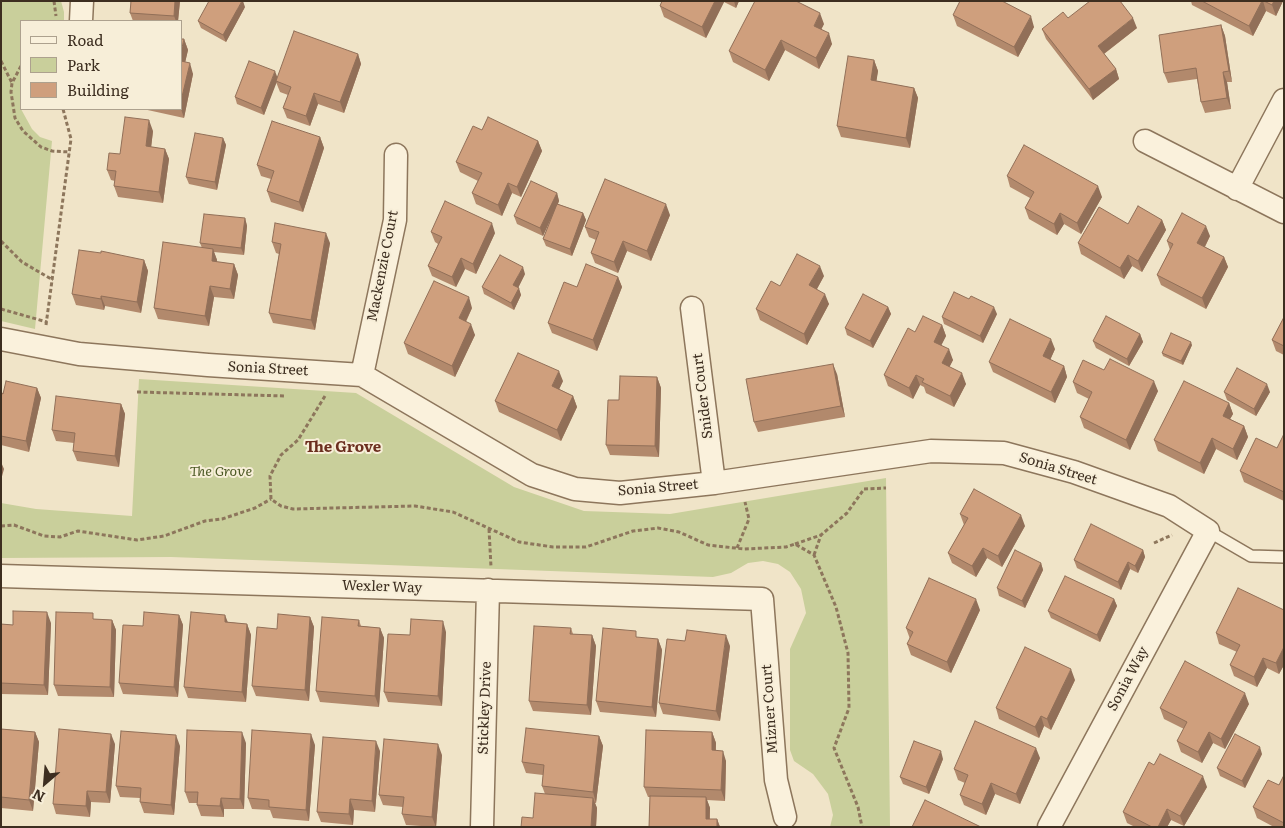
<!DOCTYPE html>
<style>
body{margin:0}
#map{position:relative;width:1285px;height:828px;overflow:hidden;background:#f0e4c8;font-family:Literata,serif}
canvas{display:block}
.frame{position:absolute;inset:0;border:2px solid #3d2e20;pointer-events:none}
.legend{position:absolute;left:20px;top:20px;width:162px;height:90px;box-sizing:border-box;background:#f7eed8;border:1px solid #ada18e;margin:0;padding:6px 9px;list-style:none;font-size:15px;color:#3d2e20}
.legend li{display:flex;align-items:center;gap:10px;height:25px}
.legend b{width:25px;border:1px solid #ada18e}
.north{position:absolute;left:20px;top:758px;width:50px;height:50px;-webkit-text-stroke:4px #f7eed8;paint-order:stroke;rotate:207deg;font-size:14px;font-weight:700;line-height:20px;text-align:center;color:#3d2e20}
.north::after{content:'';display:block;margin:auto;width:18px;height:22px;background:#3d2e20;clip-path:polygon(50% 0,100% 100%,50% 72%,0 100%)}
</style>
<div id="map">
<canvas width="1285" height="828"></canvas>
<div class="frame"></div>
<ul class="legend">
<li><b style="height:6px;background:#faf1dc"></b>Road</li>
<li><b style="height:14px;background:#c9cf9b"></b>Park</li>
<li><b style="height:14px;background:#cf9f7d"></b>Building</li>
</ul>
<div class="north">N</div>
</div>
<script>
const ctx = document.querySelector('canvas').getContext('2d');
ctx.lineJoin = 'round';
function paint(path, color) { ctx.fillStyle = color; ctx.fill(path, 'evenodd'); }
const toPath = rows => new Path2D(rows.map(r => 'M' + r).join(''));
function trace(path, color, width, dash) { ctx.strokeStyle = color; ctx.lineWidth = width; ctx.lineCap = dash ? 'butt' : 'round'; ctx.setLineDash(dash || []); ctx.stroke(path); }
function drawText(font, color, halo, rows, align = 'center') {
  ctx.font = font + ' Literata,serif'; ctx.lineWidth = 4; ctx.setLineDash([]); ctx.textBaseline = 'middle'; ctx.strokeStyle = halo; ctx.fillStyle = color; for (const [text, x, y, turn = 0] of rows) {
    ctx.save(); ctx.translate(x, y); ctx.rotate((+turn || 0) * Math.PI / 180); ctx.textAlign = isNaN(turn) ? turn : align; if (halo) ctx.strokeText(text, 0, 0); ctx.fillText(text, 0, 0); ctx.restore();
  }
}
paint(toPath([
 [1,1,61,1,64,12,64,21,21,21,21,109,32,129,40,137,52,141,35,329,1,321],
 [139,379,356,393,514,487,584,511,670,514,886,478,890,827,830,827,833,815,828,794,813,774,794,761,790,750,790,649,806,613,801,589,790,572,778,564,763,561,748,563,731,573,713,577,171,557,1,558,1,503,36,509,132,516]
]), '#c9cf9b');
const lane = toPath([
 [1208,531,1251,556,1284,557]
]);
const street = toPath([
 [81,21,82,1],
 [1145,141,1284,212],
 [1237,189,1284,100],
 [692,308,714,483],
 [1,339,79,354,208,365,362,375,532,475,575,489,620,493,714,483,931,451,1004,453,1074,472,1169,506,1208,531,1049,827],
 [362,375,395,220,396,155],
 [1,576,762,599,776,780,785,817],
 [482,827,488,590]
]);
trace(lane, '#8d765c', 14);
trace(street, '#8d765c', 25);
trace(toPath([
 [54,1,56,16],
 [1,61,12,83],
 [21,66,12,83,11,92,15,118,23,131,41,147,52,151,70,152],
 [1,241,22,262,53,280],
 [1,309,47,322],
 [46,325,71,139,63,109],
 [137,392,286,396],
 [325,396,298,440,281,455,270,476,271,499,281,506,293,509,415,506,453,512,519,542,553,547,586,547,633,531,658,528,679,532,708,545,744,549,786,547,795,544,814,555,836,607,848,653,849,708,834,748,858,807,862,827],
 [1,526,14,525,44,536,60,537,78,531,137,540,164,536,205,521,222,519,255,508,271,499],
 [489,529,491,567],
 [1154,543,1172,535],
 [795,544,821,535,847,513,864,489,886,488],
 [737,548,749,519,745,502],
 [814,555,821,535]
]), '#8d765c', 3, [4, 2.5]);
trace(lane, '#faf1dc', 11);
trace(street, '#faf1dc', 22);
paint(toPath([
 [130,1,180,1,178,21,133,21,130,13,131,3],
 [662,1,739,1,736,8,724,2,706,38,664,17,660,6],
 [1191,1,1283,1,1276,16,1266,11,1253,36,1192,5],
 [1005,3,1034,27,1018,57,957,26,953,15],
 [245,7,226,42,201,28,198,21],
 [1068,18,1137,28,1104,54,1116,69,1119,79,1093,100,1046,39,1042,29],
 [824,24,821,29,832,44,819,69,785,50,769,81,733,62,729,51],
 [1221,25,1225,36,1232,82,1227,82,1231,109,1205,113,1201,102,1197,79,1168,83,1164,73],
 [184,39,188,50,185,62,193,74,184,118,143,109,181,109],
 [358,54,361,64,344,113,318,104,310,126,287,118,283,108,288,95,280,92,276,82,264,115,237,104,235,97,278,78],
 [874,60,878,71,876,81,914,88,918,98,910,148,841,137,837,126],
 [482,130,538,141,542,151,521,197,512,193,502,216,476,204,472,193,478,181,460,172,456,162],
 [153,131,151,147,165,149,169,159,163,203,118,197,114,186,115,181,111,180,107,170,120,154],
 [320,137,324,148,303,212,271,202,267,191,271,179,261,176,257,165],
 [223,138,226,145,217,190,189,184,186,177],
 [1007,176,1102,197,1081,234,1064,224,1057,235,1029,219,1025,208,1030,198,1010,187],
 [557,193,559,201,558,204,583,213,586,220,572,256,546,246,543,239,553,213,543,236,517,224,514,216],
 [670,215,651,261,627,251,618,273,595,263,591,253,596,240,589,237,585,227],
 [245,218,247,226,244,255,214,252,217,260,217,262,234,264,238,275,234,299,214,297,209,326,158,319,154,308,202,248,200,243],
 [1162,220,1166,230,1142,272,1132,266,1124,279,1081,254,1078,243],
 [431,232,495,233,476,274,465,269,456,287,432,276,428,266,438,244,435,242],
 [1210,236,1205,247,1224,257,1228,267,1206,309,1161,285,1157,275,1170,250,1167,241],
 [272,242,330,243,315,330,273,323,269,313,279,254,276,253],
 [144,260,148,271,141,313,105,306,104,310,76,305,72,294],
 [525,274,518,288,521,295,514,310,484,294,482,287],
 [824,276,817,289,829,304,807,345,760,320,756,309,780,286],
 [618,277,622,287,597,351,552,333,548,323,577,287],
 [888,307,891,314,873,348,847,335,845,328],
 [472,308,466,322,475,335,455,377,408,354,404,343],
 [997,314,983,343,944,324,942,317],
 [1284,317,1284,355,1276,351,1272,340],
 [942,325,946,336,941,345,953,360,949,367,966,384,954,407,926,393,924,387,920,385,913,399,888,386,884,375,915,332],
 [1140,334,1143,342,1129,366,1096,348,1093,341],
 [1192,345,1183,365,1163,356,1162,353],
 [1055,349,1050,360,1064,366,1067,377,1055,403,993,372,989,362],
 [1104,370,1158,391,1130,450,1084,428,1080,417,1089,399,1077,393,1073,382],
 [837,374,845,417,758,432,754,422],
 [657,377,661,388,659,457,610,455,606,445,619,400],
 [563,381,559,389,573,396,577,407,561,441,499,412,495,401],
 [37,388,41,398,29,452,1,445,1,393],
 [1224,392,1270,392,1256,416,1227,400],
 [1229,403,1233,414,1230,419,1244,426,1248,437,1237,460,1216,449,1204,474,1158,451,1154,440],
 [121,404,125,414,119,467,77,461,73,451,74,443,56,441,52,430],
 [1284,437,1284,501,1244,482,1240,471,1277,448],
 [960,514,1025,526,1002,567,987,558,976,577,952,563,948,553,964,525],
 [1143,550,1145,557,1138,573,1130,569,1121,590,1077,568,1074,560],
 [1041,563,1043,570,1025,608,999,596,997,588],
 [1114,599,1117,606,1100,642,1051,618,1048,611],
 [980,610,951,673,911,655,907,644,910,639,906,628],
 [1284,610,1284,665,1279,674,1267,668,1257,687,1234,676,1230,665,1237,652,1219,644,1216,633],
 [179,615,183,625,178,697,123,694,119,683,143,626],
 [310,617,314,627,309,701,256,696,252,686,277,629],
 [95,619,112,620,116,630,114,697,58,696,54,685],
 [359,620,361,626,380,628,384,638,379,707,320,702,316,691],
 [228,622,247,624,251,635,246,702,188,698,184,687],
 [51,623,48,695,1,694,1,624,13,625],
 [571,628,573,634,592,635,596,646,591,715,533,711,529,701],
 [446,632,442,706,388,702,384,692,410,635],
 [639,638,658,639,662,650,656,717,600,712,596,701],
 [730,646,720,721,663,714,659,703],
 [1075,680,1051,730,1044,726,1039,738,999,719,996,708],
 [1249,704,1225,749,1213,743,1202,763,1181,752,1177,741,1184,729,1164,719,1160,708],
 [1,729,35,732,39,742,33,811,1,808],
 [712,732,716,743,716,750,726,761,725,801,707,800,710,808,710,819,717,819,720,827,649,827,650,797,648,797,644,787],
 [599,736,603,746,596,803,595,803,597,808,596,827,521,827,533,818,545,794,542,786,543,775,526,773,522,762],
 [246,743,244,809,224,809,224,817,201,816,197,805,197,803,189,803,185,792],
 [115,744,110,803,91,802,90,817,56,814,53,804],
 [315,745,309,821,273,818,270,810,252,809,248,798],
 [180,746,174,815,144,813,140,802,140,798,120,797,116,786],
 [380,751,375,812,354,810,353,825,321,822,317,812],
 [1262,754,1245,788,1220,776,1217,768],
 [442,755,436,827,406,825,402,814,403,807,383,805,379,795],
 [1040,758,1020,804,995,794,986,815,964,805,960,795,965,783,958,780,954,769],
 [943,759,929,794,903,784,900,777],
 [1284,775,1284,827,1274,827,1257,818,1253,807,1279,785],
 [1207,787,1184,826,1171,820,1167,827,1135,827,1127,823,1123,812]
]), '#b2896c');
paint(toPath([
 [175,1,180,1,178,21,176,21,174,16],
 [242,1,243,1,245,7,226,42,223,35],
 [715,1,724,2,706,38,702,27],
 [734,1,739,1,736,8],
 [1262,1,1263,1,1266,11,1253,36,1249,26],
 [1274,1,1283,1,1276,16,1272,5],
 [820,13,824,24,818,36,814,26],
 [1031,16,1034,27,1018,57,1014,47],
 [1133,18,1137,28,1101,56,1098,46],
 [1221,25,1225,36,1232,82,1229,71],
 [829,33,832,44,819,69,816,58],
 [184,39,188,50,183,72,181,66,181,52],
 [781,40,785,50,769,81,765,70],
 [358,54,361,64,344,113,340,102],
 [874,60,878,71,875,91,871,80],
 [190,63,193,74,184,118,181,109,181,101],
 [1116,69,1119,79,1093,100,1089,89],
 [275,71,278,79,264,115,261,108],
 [1223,72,1227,82,1231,109,1227,98],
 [914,88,918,98,910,148,906,138],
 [314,93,318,104,310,126,306,116],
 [149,120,153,131,150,157,146,146],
 [320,137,324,148,303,212,299,202],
 [223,138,226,145,217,190,215,182],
 [538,141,542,151,521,197,517,187],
 [165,149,169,159,163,203,159,192],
 [508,183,512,193,502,216,498,205],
 [1098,186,1102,197,1081,234,1077,223],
 [557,193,559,201,543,236,540,228],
 [666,204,670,215,651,261,647,251],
 [583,213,586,220,572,256,570,249],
 [1060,213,1064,224,1057,235,1054,224],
 [245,218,247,226,244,255,241,248],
 [1162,220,1166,230,1142,272,1138,261],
 [492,223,495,233,476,274,473,264],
 [1206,226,1210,236,1201,254,1197,243],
 [326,233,330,243,315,330,311,320],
 [623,241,627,251,618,273,614,262],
 [213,249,217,260,215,272,212,261],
 [1128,255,1132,266,1124,279,1120,268],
 [1224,257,1228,267,1206,309,1202,298],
 [461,258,465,269,456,287,452,277],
 [144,260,148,271,141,313,137,302],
 [234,264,238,275,234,299,230,289],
 [820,266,824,276,813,296,809,285],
 [523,267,525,274,516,292,513,285],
 [618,277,622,287,597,351,593,340],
 [210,286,214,297,209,326,205,316],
 [519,288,521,295,514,310,511,303],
 [825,294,829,304,807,345,804,334],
 [101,296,105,306,104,310,101,299],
 [469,297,472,308,462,329,459,318],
 [888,307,891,314,873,348,870,341],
 [994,307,997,314,983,343,980,336],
 [471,324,475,335,455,377,452,366],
 [942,325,946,336,938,352,934,342],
 [1140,334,1143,342,1129,366,1127,359],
 [1051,339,1055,349,1047,367,1043,356],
 [1191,342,1192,345,1183,365,1181,361],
 [949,349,953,360,946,374,942,363],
 [833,364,837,374,845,417,841,406],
 [1064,366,1067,377,1055,403,1051,392],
 [559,371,563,381,556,396,552,386],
 [962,373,966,384,954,407,950,396],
 [916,375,920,385,913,399,909,388],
 [657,377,661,388,659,457,655,446],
 [1154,381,1158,391,1130,450,1126,440],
 [1267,384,1270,392,1256,416,1254,409],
 [37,388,41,398,29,452,26,441],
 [573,396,577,407,561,441,557,430],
 [1229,403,1233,414,1226,426,1223,416],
 [121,404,125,414,119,467,115,456],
 [1244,426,1248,437,1237,460,1233,449],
 [1212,438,1216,449,1204,474,1200,463],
 [1,462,4,469,1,480],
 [1021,515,1025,526,1002,567,998,556],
 [983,548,987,558,976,577,972,566],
 [1143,550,1145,557,1138,573,1135,566],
 [1128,562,1130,569,1121,590,1118,582],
 [1041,563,1043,570,1025,608,1022,601],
 [976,599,980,610,951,673,947,662],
 [1114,599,1117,606,1100,642,1097,635],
 [47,612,51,623,48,695,44,685],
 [179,615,183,625,178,697,174,687],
 [225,615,229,625,225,622],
 [310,617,314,627,309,701,305,690],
 [112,620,116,630,114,697,110,687],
 [443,621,446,632,442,706,438,696],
 [247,624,251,635,246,702,242,692],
 [380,628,384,638,379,707,375,696],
 [592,635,596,646,591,715,587,705],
 [726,635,730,646,720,721,716,711],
 [658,639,662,650,656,717,652,707],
 [1284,647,1284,665,1279,674,1276,663],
 [1263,658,1267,668,1257,687,1254,677],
 [1071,669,1075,680,1051,730,1047,719],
 [1245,693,1249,704,1225,749,1221,739],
 [1041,716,1044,726,1039,738,1035,727],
 [35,732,39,742,33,811,29,800],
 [242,732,246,743,244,809,240,799],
 [712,732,716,743,715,761,712,750],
 [1209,732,1213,743,1202,763,1198,752],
 [111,734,115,744,110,803,106,792],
 [311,734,315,745,309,821,306,810],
 [176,735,180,746,174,815,171,805],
 [599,736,603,746,596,803,593,792],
 [376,741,380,751,375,812,372,801],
 [438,744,442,755,436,827,432,817],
 [1260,747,1262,754,1245,788,1242,781],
 [1036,748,1040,758,1020,804,1016,794],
 [723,751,726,761,725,801,721,790],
 [941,751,943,759,929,794,926,787],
 [1203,776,1207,787,1184,826,1180,816],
 [991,783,995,794,986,815,982,804],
 [87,791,91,802,90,817,86,806],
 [706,797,710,808,709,827,706,819],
 [221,798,224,809,224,817,220,806],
 [593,798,597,808,596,827,591,827],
 [350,799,354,810,353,825,349,814],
 [1167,809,1171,820,1167,827,1158,827],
 [717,819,720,827,717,827]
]), '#916f58');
const building = toPath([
 [131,1,175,1,174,16,130,13,131,1],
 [209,1,242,1,223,35,198,21,209,1],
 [662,1,715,1,702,27,660,6,662,1],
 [755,1,796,1,820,13,814,26,829,33,816,58,781,40,765,70,729,51,755,1],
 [960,1,1002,1,1031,16,1014,47,953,15,960,1],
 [1090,1,1120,1,1133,18,1098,46,1116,69,1089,89,1042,29,1063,12,1068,18,1090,1],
 [1202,1,1262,1,1249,26,1202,1],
 [1264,1,1274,1,1272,5,1264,1],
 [1221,25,1229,71,1223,72,1227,98,1201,102,1196,68,1164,73,1159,35,1221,25],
 [294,31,358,54,340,102,314,93,306,116,283,108,291,87,276,81,294,31],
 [181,39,184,39,181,52,181,39],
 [848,56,874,60,871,80,914,88,906,138,837,126,848,56],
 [181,61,190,63,181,101,181,61],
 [249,61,275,71,261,108,235,97,249,61],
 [125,117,149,120,146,146,165,149,159,192,114,186,116,171,107,170,109,153,120,154,125,117],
 [488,117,538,141,517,187,508,183,498,205,472,193,482,173,456,162,473,126,482,130,488,117],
 [272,121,320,137,299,202,267,191,274,171,257,165,272,121],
 [195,133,223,138,215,182,186,177,195,133],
 [1024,145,1098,186,1077,223,1060,213,1054,224,1025,208,1034,192,1007,176,1024,145],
 [605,179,666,204,647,251,623,241,614,262,591,253,599,232,585,227,605,179],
 [531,181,557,193,540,228,514,216,531,181],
 [445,201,492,223,473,264,461,258,452,277,428,266,442,237,431,232,445,201],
 [557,204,583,213,570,249,543,239,557,204],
 [1138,206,1162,220,1138,261,1128,255,1120,268,1078,243,1099,207,1128,224,1138,206],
 [1182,213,1206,226,1197,243,1224,257,1202,298,1157,275,1173,244,1167,241,1182,213],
 [204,214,245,218,241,248,200,243,204,214],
 [275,223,326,233,311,320,269,313,281,244,272,242,275,223],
 [163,242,213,249,212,261,234,264,230,289,210,286,205,316,154,308,163,242],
 [79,250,101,253,101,251,144,260,137,302,101,296,101,299,72,294,79,250],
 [797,254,820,266,809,285,825,294,804,334,756,309,771,281,780,286,797,254],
 [500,255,523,267,513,285,519,288,511,303,482,287,500,255],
 [586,264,618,277,593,340,548,323,564,282,577,287,586,264],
 [434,281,469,297,459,318,471,324,452,366,404,343,434,281],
 [954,292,969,299,971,296,994,307,980,336,942,317,954,292],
 [863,294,888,307,870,341,845,328,863,294],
 [923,316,942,325,934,342,949,349,942,363,962,373,950,396,922,382,924,379,916,375,909,388,884,375,908,328,915,332,923,316],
 [1106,316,1140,334,1127,359,1093,341,1106,316],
 [1284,317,1284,346,1272,340,1284,317],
 [1010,319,1051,339,1043,356,1064,366,1051,392,989,362,1010,319],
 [1171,333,1191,342,1181,361,1162,353,1171,333],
 [518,353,559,371,552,386,573,396,557,430,495,401,518,353],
 [1110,359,1154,381,1126,440,1080,417,1092,392,1073,382,1083,360,1104,370,1110,359],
 [833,364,841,406,754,422,746,379,833,364],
 [1237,368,1267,384,1254,409,1224,392,1237,368],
 [620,376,657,377,655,446,606,445,608,400,619,400,620,376],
 [6,381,37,388,26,441,1,436,1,393,3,394,6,381],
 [1184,381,1229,403,1223,416,1244,426,1233,449,1212,438,1200,463,1154,440,1184,381],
 [56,396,121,404,115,456,73,451,75,433,52,430,56,396],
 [1283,436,1284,437,1284,492,1240,471,1256,438,1277,448,1283,436],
 [974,489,1021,515,998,556,983,548,972,566,948,553,968,518,960,514,974,489],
 [1091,524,1143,550,1135,566,1128,562,1118,582,1074,560,1091,524],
 [1015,550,1041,563,1022,601,997,588,1015,550],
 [1065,576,1114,599,1097,635,1048,611,1065,576],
 [929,578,976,599,947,662,907,644,913,632,906,628,929,578],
 [1238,588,1284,610,1284,647,1276,663,1263,658,1254,677,1230,665,1240,645,1216,633,1238,588],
 [13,611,47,612,44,685,1,683,1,624,13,625,13,611],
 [56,612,93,613,93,619,112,620,110,687,54,685,56,612],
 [144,612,179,615,174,687,119,683,123,625,143,626,144,612],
 [191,612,225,615,225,622,247,624,242,692,184,687,191,612],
 [278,614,310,617,305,690,252,686,257,627,277,629,278,614],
 [322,617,359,620,358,626,380,628,375,696,316,691,322,617],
 [411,619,443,621,438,696,384,692,388,634,410,635,411,619],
 [534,626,571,628,570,634,592,635,587,705,529,701,534,626],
 [603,628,636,631,636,637,658,639,652,707,596,701,603,628],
 [687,630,726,635,716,711,659,703,667,639,685,641,687,630],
 [1025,647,1071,669,1047,719,1041,716,1035,727,996,708,1025,647],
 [1185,661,1245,693,1221,739,1209,732,1198,752,1177,741,1187,722,1160,708,1185,661],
 [975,721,1036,748,1016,794,991,783,982,804,960,795,968,775,954,769,975,721],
 [526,728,599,736,593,792,542,786,544,765,522,762,526,728],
 [1,729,35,732,29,800,1,797,1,729],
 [59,729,111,734,106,792,87,791,86,806,53,804,59,729],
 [187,730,242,732,240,799,221,798,220,806,197,805,198,792,185,792,187,730],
 [252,730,311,734,306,810,269,807,269,800,248,798,252,730],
 [646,730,712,732,712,750,723,751,721,790,644,787,646,730],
 [121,731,176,735,171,805,140,802,141,788,116,786,121,731],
 [1235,734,1260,747,1242,781,1217,768,1235,734],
 [323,737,376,741,372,801,350,799,349,814,317,812,323,737],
 [384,739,438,744,432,817,402,814,404,797,379,795,384,739],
 [914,741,941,751,926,787,900,777,914,741],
 [1160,754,1203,776,1180,816,1167,809,1158,827,1152,827,1123,812,1149,762,1154,765,1160,754],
 [1284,775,1284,823,1253,807,1268,780,1279,785,1284,775],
 [535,793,593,798,591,827,521,827,522,817,533,818,535,793],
 [650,796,706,797,706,819,717,819,717,827,649,827,650,796],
 [925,800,981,827,912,827,925,800]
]);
paint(building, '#cf9f7d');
trace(building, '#916f58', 1);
drawText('14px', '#3d2e20', '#f7eed8', [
 ["Mackenzie Court",383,266,-79],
 ["Sonia Street",268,369,3],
 ["Snider Court",703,396,-97],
 ["Sonia Street",1058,469,17],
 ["Sonia Street",658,488,-5],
 ["Wexler Way",382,587,2],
 ["Sonia Way",1128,679,-62],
 ["Stickley Drive",485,708,-88],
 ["Mizner Court",770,709,-94]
]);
drawText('italic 14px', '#4d5a26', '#f7eed8', [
 ["The Grove",221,472]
]);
drawText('bold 15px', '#6b2e1e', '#f7eed8', [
 ["The Grove",343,448]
]);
</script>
